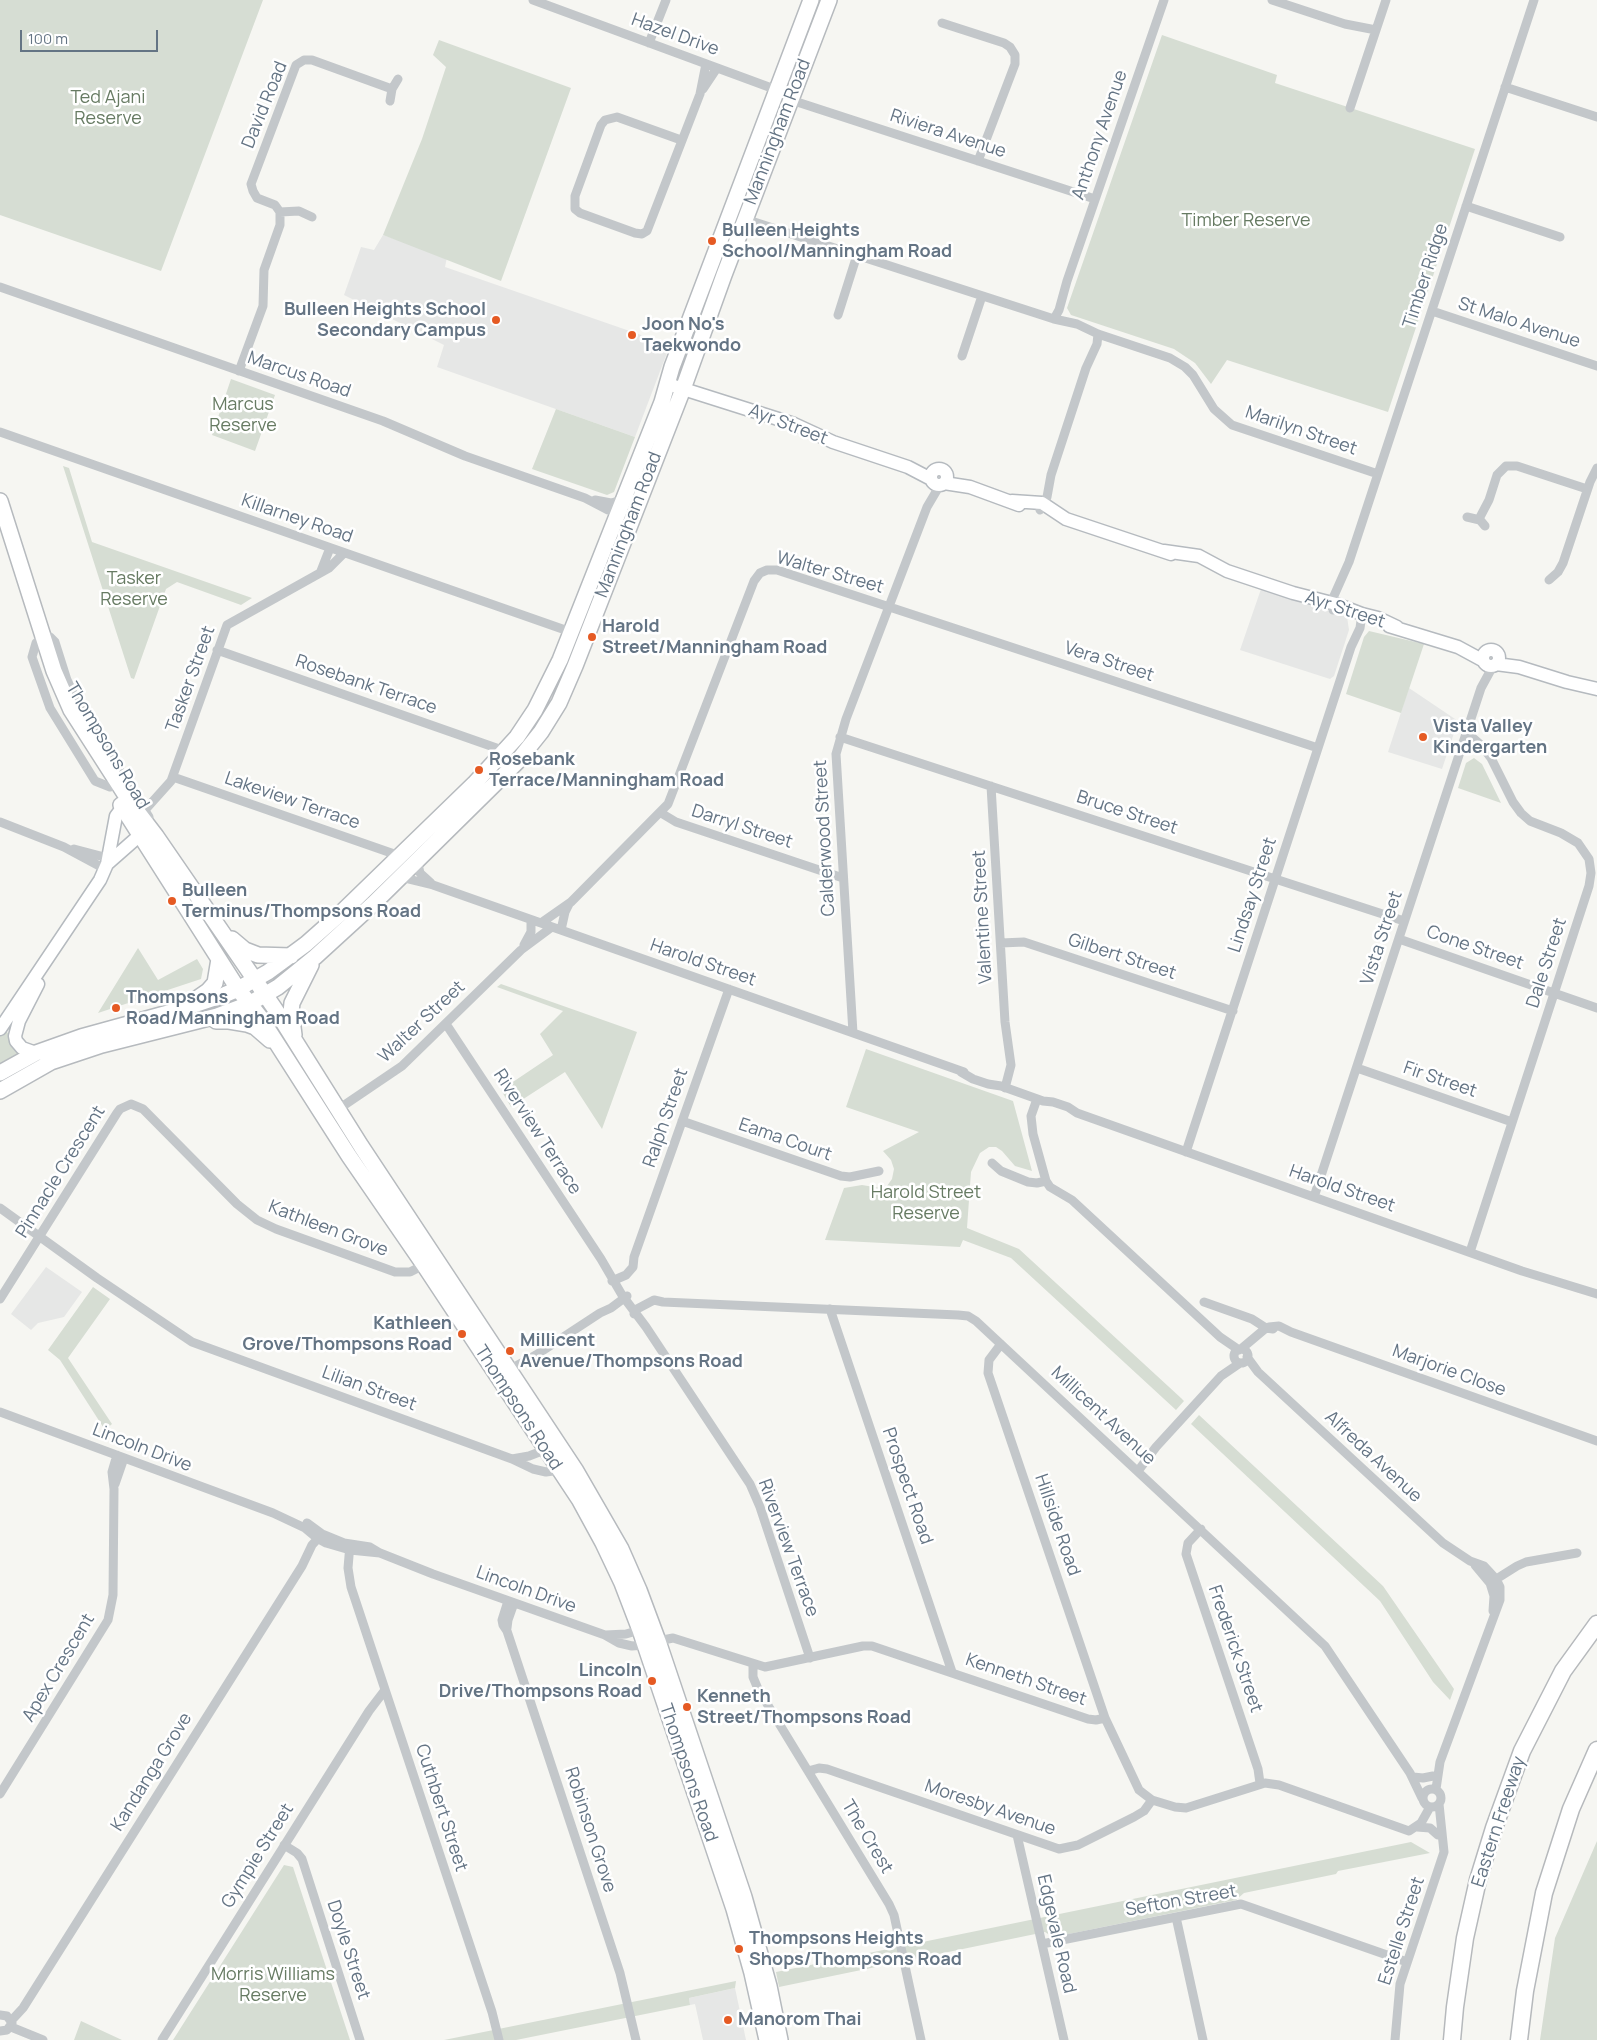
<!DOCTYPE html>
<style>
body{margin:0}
#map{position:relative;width:1597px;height:2040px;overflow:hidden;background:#f6f6f2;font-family:Manrope,sans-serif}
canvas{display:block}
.scale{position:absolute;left:20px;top:30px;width:138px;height:22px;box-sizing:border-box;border:2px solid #647484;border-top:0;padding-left:6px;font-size:15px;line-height:18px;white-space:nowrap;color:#647484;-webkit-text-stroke:4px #fff;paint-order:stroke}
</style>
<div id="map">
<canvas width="1597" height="2040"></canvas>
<div class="scale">100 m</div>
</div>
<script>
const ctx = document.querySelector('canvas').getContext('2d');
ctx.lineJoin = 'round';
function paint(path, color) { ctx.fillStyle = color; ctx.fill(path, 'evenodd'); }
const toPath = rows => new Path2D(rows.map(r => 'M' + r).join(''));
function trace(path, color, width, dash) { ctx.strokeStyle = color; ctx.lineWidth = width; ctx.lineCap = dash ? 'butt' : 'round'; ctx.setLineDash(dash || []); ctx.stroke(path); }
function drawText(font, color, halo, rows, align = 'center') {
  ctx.font = font + ' Manrope,sans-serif'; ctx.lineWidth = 5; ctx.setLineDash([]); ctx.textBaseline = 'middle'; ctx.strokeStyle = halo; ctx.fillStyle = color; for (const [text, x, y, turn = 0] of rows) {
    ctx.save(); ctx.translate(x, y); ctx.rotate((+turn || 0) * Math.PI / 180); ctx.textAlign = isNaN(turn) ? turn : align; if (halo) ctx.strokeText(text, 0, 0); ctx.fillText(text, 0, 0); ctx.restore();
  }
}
paint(toPath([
 [383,235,447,257,445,267,670,345,635,437,437,367,444,345,344,295,361,247,374,250],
 [1261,589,1347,617,1349,630,1334,676,1330,679,1240,650],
 [1409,688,1458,721,1442,769,1388,752],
 [46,1267,82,1292,64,1317,38,1323,31,1330,11,1314],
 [735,1988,746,2040,703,2040,695,2004,690,2005,689,1998]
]), '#e6e7e6');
paint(toPath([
 [0,0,263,0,161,271,0,215],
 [1162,35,1277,75,1275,83,1475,149,1388,412,1227,360,1211,384,1195,363,1174,349,1071,315,1067,308],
 [439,40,571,88,501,281,383,235,422,139,446,67,433,55],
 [231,379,275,395,255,451,212,435],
 [556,409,635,437,614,492,607,495,532,469],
 [63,466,69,468,92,542,252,598,241,605,177,582,166,589,134,679,131,678],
 [1369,631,1424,644,1401,713,1346,694,1364,637],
 [1474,758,1482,764,1501,803,1458,788,1466,763],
 [138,948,158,980,197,959,203,969,201,979,98,1013],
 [501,984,637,1032,602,1129,565,1072,511,1107,501,1090,553,1055,540,1034,563,1011,497,987],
 [3,1030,10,1034,22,1053,0,1066,0,1035],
 [866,1049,1013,1101,1032,1171,1015,1166,1002,1151,996,1147,989,1147,980,1153,971,1172,967,1228,1019,1249,1181,1398,1184,1401,1176,1410,1011,1258,963,1240,960,1247,825,1240,844,1188,862,1185,880,1188,887,1186,892,1179,894,1169,891,1160,883,1151,919,1132,846,1107],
 [93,1287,110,1299,68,1358,112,1424,105,1430,60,1360,48,1350],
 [1199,1415,1383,1586,1454,1689,1450,1700,1433,1682,1380,1601,1191,1424],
 [1597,1841,1597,2040,1540,2040,1555,1938],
 [1411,1842,1430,1853,1338,1871,1336,1874,1244,1893,1236,1900,1059,1936,1051,1936,1045,1932,779,1987,776,1972],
 [284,1865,293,1867,350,2040,173,2040],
 [736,1981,735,1988,689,1998,690,2005,516,2040,444,2040],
 [81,2021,122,2040,74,2040]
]), '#d6ddd3');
const secondary = toPath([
 [674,386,794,424,833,442,908,467,931,479],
 '931 477a8 8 0 1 1 16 0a8 8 0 1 1-16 0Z',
 [944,483,970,487,1019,505],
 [1012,501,1042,503,1066,519,1171,554],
 [1164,551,1199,556,1227,571,1293,593,1336,604,1362,614,1378,618,1397,627],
 [1389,626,1458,647,1482,660],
 '1483 658a8 8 0 1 1 16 0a8 8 0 1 1-16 0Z',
 [1496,664,1519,667,1567,682,1597,689],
 [107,864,140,835,144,827],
 [0,1029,100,880,107,864,116,816,122,808,129,803],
 [36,1053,22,1048,16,1041,15,1036,19,1021,38,984]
]);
const primary = toPath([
 [0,501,54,671,71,710,130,802,156,836,275,1009,361,1146,576,1471,621,1549,639,1590,658,1641,744,1897,769,1986,780,2040],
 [121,805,238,989,260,1017,349,1156,424,1265,579,1499,603,1543,622,1583,640,1630,734,1909,752,1973,767,2040],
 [232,939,245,950,258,955,291,956],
 [195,1000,208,991,215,983,219,959],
 [216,1021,229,1021,247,1024,255,1027,270,1040],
 [294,1035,291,1012,292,1003,311,965],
 [0,1073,36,1053,81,1037,179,1010,224,995,238,989,268,972,306,944,341,913,474,784,517,737,535,710,560,660,662,402,672,367,811,0],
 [0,1091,51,1062,102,1045,217,1016,249,1004,278,987,315,957,373,904,517,762,541,732,559,703,575,666,683,389,724,275,829,0]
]);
const highway = toPath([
 [1452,2040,1455,2007,1465,1938,1478,1880,1494,1828,1522,1751,1563,1671,1597,1624],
 [1519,2040,1525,1991,1544,1893,1571,1809,1597,1750]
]);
trace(secondary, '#b5babf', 15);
trace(primary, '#b6babe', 18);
trace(highway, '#b6b9bc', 19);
trace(toPath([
 [533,0,777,90],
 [1272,0,1345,24,1376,30],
 [942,23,1004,43,1010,47,1015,55,1015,64,978,161],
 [649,43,666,0],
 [1505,87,1597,117],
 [703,89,717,68],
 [791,100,1095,199],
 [390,101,392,89,398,79],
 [1350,108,1386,0],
 [681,140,617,117,605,120,601,125,575,196,575,209,580,213,635,233,642,234,647,231,700,94,706,64],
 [1466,206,1560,237],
 [280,212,275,205,257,198,253,191,251,184,296,65,304,60,312,60,392,89],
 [745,219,1054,319,1077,324,1098,334,1170,358,1185,367,1193,375,1214,409,1232,425,1378,474],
 [0,287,383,421,465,456,585,498,608,510,622,514],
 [1432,311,1597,366],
 [838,315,857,255],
 [1054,319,1059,310,1067,281,1164,0],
 [962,356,982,296],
 [239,371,263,306,264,270,280,225,280,212,299,211,312,217],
 [0,432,571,632],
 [595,500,611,503,622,500],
 [1040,510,1047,497,1051,475,1086,368,1097,344,1098,334],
 [1467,517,1480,520,1485,526],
 [1479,519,1489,500,1497,475,1506,466,1517,466,1587,489],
 [321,571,330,548],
 [1549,580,1558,572,1563,563,1590,482,1597,468],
 [1333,610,1333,598,1349,562,1534,0],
 [217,650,505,751],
 [1466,732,1482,746,1491,758,1513,802,1521,813,1530,821,1561,833,1578,843,1589,859,1591,873,1589,886,1470,1252],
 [840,737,1404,921],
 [173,777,400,856],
 [991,786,1005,1022,1011,1065,1005,1088],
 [110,787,95,781,50,708,32,657,36,643,43,637,50,637,55,642,67,680,79,706,149,817],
 [145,810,171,781,227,625,329,568,344,553],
 [661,813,676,822,843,878],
 [0,822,64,847,105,869],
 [74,849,112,859],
 [417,860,420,873,431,883],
 [400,877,433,885,964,1072],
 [541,923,571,902,668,804,754,581,760,573,767,570,777,570,1318,748],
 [561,930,565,912,569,904],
 [1399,939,1597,1008],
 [1001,943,1024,942,1233,1011],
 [524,945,531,932,531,920],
 [446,1024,601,1259,622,1295,646,1327,750,1484,760,1507,810,1658],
 [853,1033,836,754,846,719,927,507,940,485],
 [1357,1068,1512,1122],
 [961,1072,973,1079,988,1084,1001,1086,1043,1101,1053,1102,1068,1107,1077,1113,1522,1271,1597,1294],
 [1037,1099,1031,1116,1033,1134,1046,1181,1050,1187,1072,1200,1220,1337,1239,1350],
 [337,1110,402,1066,521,950,552,927],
 [682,1121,841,1176,850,1177,879,1171],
 [1186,1152,1351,647,1360,628,1362,614],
 [992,1163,1001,1171,1028,1182,1037,1183,1046,1181],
 [1314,1197,1481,688,1493,666],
 [0,1208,97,1278,192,1342,512,1459,533,1469,546,1472,553,1471,560,1464],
 [612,1281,626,1275,633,1267,634,1257,729,989],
 [0,1299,117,1113,120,1109,131,1104,143,1109,237,1204,257,1220,276,1229,395,1272,410,1272,424,1265],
 [1204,1302,1252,1319,1266,1328,1273,1329],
 [830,1309,952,1672],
 [634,1314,637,1309,654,1300,663,1302,958,1315,968,1316,976,1321,1325,1646,1410,1773,1422,1798],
 [1269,1327,1279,1326,1291,1332,1597,1441],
 [1001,1344,989,1360,988,1373,1105,1718],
 [1241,1349,1266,1328],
 '1234 1356a7 7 0 1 1 14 0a7 7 0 1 1-14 0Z',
 [1247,1357,1258,1372,1443,1543,1470,1561,1484,1566,1496,1579,1500,1587,1500,1600,1440,1762,1436,1789],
 [509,1370,536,1355,600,1313,611,1308,627,1296],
 [0,1412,273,1513,305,1528,317,1538,326,1543,350,1550,380,1553],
 [512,1459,529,1456,542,1451,550,1451],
 [1138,1471,1156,1447,1189,1411,1221,1376,1240,1363],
 [115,1484,124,1458],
 [307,1523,322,1534,344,1543,370,1547,380,1553,433,1574,605,1635,619,1643,632,1646,645,1645],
 [1201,1529,1188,1543,1186,1554,1258,1769,1260,1783],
 [350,1544,348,1568,351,1587,492,2012,499,2040],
 [1475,1565,1490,1583,1494,1596,1493,1611],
 [1490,1583,1517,1566,1526,1562,1577,1553],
 [508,1601,502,1620,503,1625,507,1631,620,1973,636,2040],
 [507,1628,508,1620,514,1603],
 [606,1635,626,1634,640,1630],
 [658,1641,673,1638,765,1667,863,1646,872,1646,1088,1719,1096,1720,1105,1718,1139,1790,1152,1800,1175,1807,1186,1808,1265,1783,1279,1785,1409,1831,1421,1823,1430,1807],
 [753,1665,753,1677,758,1689,889,1904,894,1915,921,2040],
 [808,1771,819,1768,827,1769,1059,1849,1078,1845,1134,1817,1144,1811,1152,1800],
 [1413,1777,1423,1778,1433,1776],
 '1423 1798a9 9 0 1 1 18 0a9 9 0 1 1-18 0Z',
 [0,1794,108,1620,113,1595,114,1489,112,1472,117,1455],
 [1417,1827,1430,1828,1438,1835],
 [1017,1835,1064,2040],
 [284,1845,297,1853,302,1859,360,2040],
 [1176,1917,1203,2040],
 [1042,1944,1241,1904,1407,1962],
 [0,2015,7,2016,12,2023,7,2030,0,2031],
 [11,2021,23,2008,302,1566,312,1545,322,1534],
 [11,2027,43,2040],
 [162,2040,369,1711,385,1690],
 [1395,2040,1400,1984,1444,1852,1439,1804]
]), '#c3c7ca', 9);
trace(secondary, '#fff', 12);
trace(primary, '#fff', 15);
trace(highway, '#fff', 16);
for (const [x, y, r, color] of [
 [712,241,5,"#e55a23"],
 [496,320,5,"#e55a23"],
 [632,335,5,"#e55a23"],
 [592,637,5,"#e55a23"],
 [1423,737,5,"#e55a23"],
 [479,770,5,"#e55a23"],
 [172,901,5,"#e55a23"],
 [116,1008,5,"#e55a23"],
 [462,1334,5,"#e55a23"],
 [510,1351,5,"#e55a23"],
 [652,1681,5,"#e55a23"],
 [687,1707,5,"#e55a23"],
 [739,1949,5,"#e55a23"],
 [728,2020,5,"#e55a23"]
]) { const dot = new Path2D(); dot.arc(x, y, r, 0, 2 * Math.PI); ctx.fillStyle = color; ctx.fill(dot); trace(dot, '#fff', 2); }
drawText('18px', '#647484', '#fff', [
 ["Hazel Drive",675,35,20],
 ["David Road",265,105,-68],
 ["Manningham Road",778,132,-69],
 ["Riviera Avenue",948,134,18],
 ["Anthony Avenue",1100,135,-71],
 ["Timber Ridge",1426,276,-72],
 ["St Malo Avenue",1519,323,18],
 ["Marcus Road",299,375,19],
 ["Ayr Street",788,425,21],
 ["Marilyn Street",1301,431,19],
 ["Killarney Road",297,519,19],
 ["Manningham Road",629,525,-69],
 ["Walter Street",830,573,16],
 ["Ayr Street",1345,610,18],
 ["Vera Street",1109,662,18],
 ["Tasker Street",191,679,-70],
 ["Rosebank Terrace",366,685,19],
 ["Thompsons Road",107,746,59],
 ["Lakeview Terrace",292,801,19],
 ["Bruce Street",1127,813,18],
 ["Darryl Street",742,827,18],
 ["Calderwood Street",825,838,-93],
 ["Lindsay Street",1253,895,-72],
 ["Valentine Street",983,917,-93],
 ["Vista Street",1382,938,-72],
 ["Cone Street",1475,948,19],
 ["Gilbert Street",1122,957,18],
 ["Harold Street",703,963,19],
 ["Dale Street",1547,963,-72],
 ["Walter Street",422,1022,-43],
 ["Fir Street",1440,1080,19],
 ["Ralph Street",666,1118,-71],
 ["Riverview Terrace",537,1132,57],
 ["Eama Court",785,1140,19],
 ["Pinnacle Crescent",61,1172,-58],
 ["Harold Street",1342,1189,19],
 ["Kathleen Grove",328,1229,21],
 ["Marjorie Close",1449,1371,20],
 ["Lilian Street",369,1389,20],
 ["Thompsons Road",518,1408,57],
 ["Millicent Avenue",1103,1416,43],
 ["Lincoln Drive",142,1448,21],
 ["Alfreda Avenue",1373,1457,43],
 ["Prospect Road",907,1486,71],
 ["Hillside Road",1057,1525,71],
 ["Riverview Terrace",788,1548,70],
 ["Lincoln Drive",526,1590,20],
 ["Frederick Street",1235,1649,71],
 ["Apex Crescent",59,1668,-59],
 ["Kenneth Street",1026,1680,19],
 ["Kandanga Grove",152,1772,-58],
 ["Thompsons Road",688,1773,71],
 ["Cuthbert Street",441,1808,72],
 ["Moresby Avenue",990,1808,19],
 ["Eastern Freeway",1499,1822,-72],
 ["Robinson Grove",590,1830,72],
 ["The Crest",867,1837,59],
 ["Gympie Street",258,1856,-58],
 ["Sefton Street",1181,1901,-10],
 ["Estelle Street",1402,1931,-72],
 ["Edgevale Road",1056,1934,77],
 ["Doyle Street",348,1950,72]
]);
drawText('18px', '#677b63', '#fff', [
 ["Ted Ajani",108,98],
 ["Reserve",108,119],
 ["Timber Reserve",1246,221],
 ["Marcus",243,405],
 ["Reserve",243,426],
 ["Tasker",134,579],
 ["Reserve",134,600],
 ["Harold Street",926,1193],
 ["Reserve",926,1214],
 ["Morris Williams",273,1975],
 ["Reserve",273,1996]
]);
drawText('bold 18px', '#647484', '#fff', [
 ["Bulleen Heights",722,231],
 ["School/Manningham Road",722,252],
 ["Bulleen Heights School",486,310,"right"],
 ["Secondary Campus",486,331,"right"],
 ["Joon No's",642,325],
 ["Taekwondo",642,346],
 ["Harold",602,627],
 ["Street/Manningham Road",602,648],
 ["Vista Valley",1433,727],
 ["Kindergarten",1433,748],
 ["Rosebank",489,760],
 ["Terrace/Manningham Road",489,781],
 ["Bulleen",182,891],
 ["Terminus/Thompsons Road",182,912],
 ["Thompsons",126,998],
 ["Road/Manningham Road",126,1019],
 ["Kathleen",452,1324,"right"],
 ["Grove/Thompsons Road",452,1345,"right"],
 ["Millicent",520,1341],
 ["Avenue/Thompsons Road",520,1362],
 ["Lincoln",642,1671,"right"],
 ["Drive/Thompsons Road",642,1692,"right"],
 ["Kenneth",697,1697],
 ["Street/Thompsons Road",697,1718],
 ["Thompsons Heights",749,1939],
 ["Shops/Thompsons Road",749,1960],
 ["Manorom Thai",738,2020]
], 'left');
</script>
